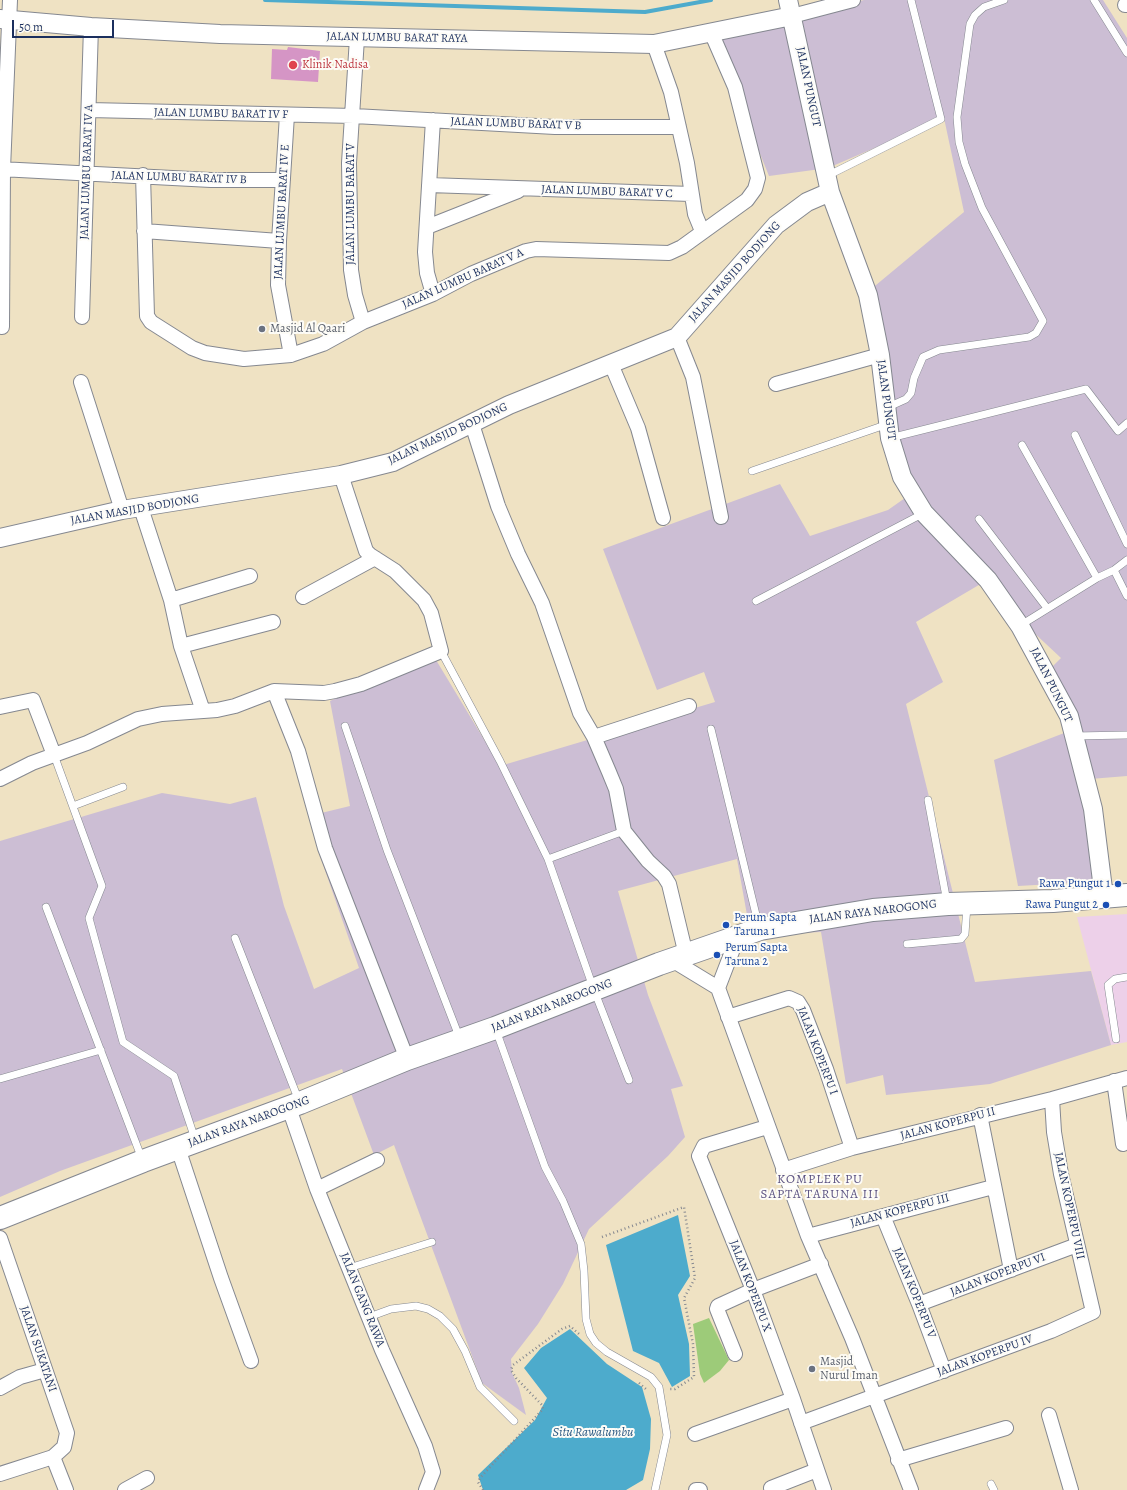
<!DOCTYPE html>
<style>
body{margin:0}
#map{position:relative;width:1127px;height:1490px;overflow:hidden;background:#efe2c3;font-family:Alegreya,serif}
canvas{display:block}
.scale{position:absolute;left:12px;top:20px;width:102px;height:18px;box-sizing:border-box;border:2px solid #1b2f5e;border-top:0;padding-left:5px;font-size:12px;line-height:14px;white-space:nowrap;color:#1b2f5e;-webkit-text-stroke:3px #fdfcf7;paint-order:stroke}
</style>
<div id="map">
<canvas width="1127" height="1490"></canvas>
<div class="scale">50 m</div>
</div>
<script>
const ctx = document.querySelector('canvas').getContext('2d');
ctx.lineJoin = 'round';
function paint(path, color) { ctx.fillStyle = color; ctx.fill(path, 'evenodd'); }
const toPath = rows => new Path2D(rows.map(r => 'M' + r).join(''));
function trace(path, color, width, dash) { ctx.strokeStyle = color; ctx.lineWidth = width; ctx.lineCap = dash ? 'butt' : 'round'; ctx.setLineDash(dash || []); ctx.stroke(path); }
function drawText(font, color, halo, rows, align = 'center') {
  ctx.font = font + ' Alegreya,serif'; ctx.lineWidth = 4; ctx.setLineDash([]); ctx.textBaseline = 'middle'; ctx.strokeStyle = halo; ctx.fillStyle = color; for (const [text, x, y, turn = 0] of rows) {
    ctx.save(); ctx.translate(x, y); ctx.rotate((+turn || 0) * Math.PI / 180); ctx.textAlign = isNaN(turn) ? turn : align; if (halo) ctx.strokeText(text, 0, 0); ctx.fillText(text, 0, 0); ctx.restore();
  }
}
paint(toPath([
 [1127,914,1127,1042,1111,1045,1077,917]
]), '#edd0e9');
paint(toPath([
 [864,0,1103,0,1127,38,1127,776,1090,779,1105,881,1018,886,994,760,1072,730,1045,674,1061,658,1015,615,989,579,916,622,943,682,906,704,975,982,1091,971,1111,1045,990,1084,886,1095,883,1075,846,1084,821,932,774,934,752,943,737,859,618,891,648,995,683,1086,671,1089,685,1137,668,1156,589,1229,563,1284,538,1324,511,1359,512,1373,519,1388,526,1415,482,1383,394,1145,374,1155,342,1069,60,1171,0,1197,0,841,162,793,230,804,256,797,284,906,314,989,359,968,319,853,313,815,350,806,330,701,433,655,500,766,715,702,704,672,657,690,603,549,780,484,810,536,888,510,915,491,896,444,870,290,964,212,944,118,828,168,769,176,714,39]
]), '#ccbed4');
paint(toPath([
 [709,1318,729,1360,720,1371,704,1383,700,1374,693,1324]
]), '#9dcb79');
paint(toPath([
 [678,1215,690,1276,678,1295,689,1344,690,1376,672,1387,659,1363,633,1351,606,1245],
 [570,1329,607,1364,642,1387,651,1419,650,1449,643,1480,626,1490,483,1490,478,1475,535,1420,547,1398,524,1368,541,1348]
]), '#4dabcc');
trace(toPath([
 [265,0,645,12,711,0]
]), '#4dabcc', 4);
paint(toPath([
 [288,47,320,51,318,82,271,79,272,49,287,50]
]), '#d595c5');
const service = toPath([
 [1094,0,1127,53],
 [827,176,941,119,911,0],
 [886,408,906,399,911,393,914,378,923,357,939,350,1029,337,1036,333,1043,321,982,208,965,164,959,142,957,117,970,24,975,15,984,7,1004,0],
 [1075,435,1127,544],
 [890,438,1086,389,1118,431,1127,423],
 [1022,445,1097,578],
 [752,471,888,424],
 [979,519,1047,608],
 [1114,570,1127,596],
 [756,601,924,513],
 [1021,625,1097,578,1114,570,1127,560],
 [441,651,500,761,548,859,594,990,629,1080],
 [345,726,387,850,460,1039],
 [711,729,759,927],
 [1075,736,1127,735],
 [54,755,102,886,89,918,123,1042,174,1076,195,1139],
 [928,800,947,902],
 [73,806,123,787],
 [548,859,624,831],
 [46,907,142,1159],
 [235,938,299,1101],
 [907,944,961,939,965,934,967,905],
 [496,1030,545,1167,563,1201,581,1244,584,1271,586,1319,590,1334,596,1343,607,1352,651,1377,659,1387,667,1435,655,1490],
 [1116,1039,1108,985,1115,979,1127,977],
 [0,1079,101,1050],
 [349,1268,432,1242],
 [369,1317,391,1309,416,1306,428,1309,440,1316,453,1329,465,1351,480,1387,514,1421],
 [991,1484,994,1490]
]);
const minor = toPath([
 [1125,5,1127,5],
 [792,16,853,0],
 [357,38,349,163,351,270,355,295,363,322],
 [654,44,671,92,687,163,695,214,702,231],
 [89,110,354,116,555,127,679,127],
 [287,115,279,241,278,285,291,355],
 [433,120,425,252,427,273,433,294],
 [0,169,211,180,283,180],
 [143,175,147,316,151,322,192,348,205,353,244,359,291,355,323,344,363,322,433,294,471,274,526,251,536,249,669,253,682,247,747,200,755,189,758,178,735,87,711,32],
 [429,185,691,194],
 [427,227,518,191],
 [144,231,279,241],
 [82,317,91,27],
 [2,327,3,169,10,0],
 [677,337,693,377,721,517],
 [611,364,638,428,663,518],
 [81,382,122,510],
 [776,384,880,355],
 [472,424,498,506,518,554,542,603,580,713,594,737,609,772,616,789,624,831,648,861,664,876,669,884,686,955],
 [141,508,171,600,181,646,203,711],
 [303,597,375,558],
 [171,600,250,576],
 [181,646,273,622],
 [274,691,298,751,325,848,407,1059],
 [0,707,33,700,54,755],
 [594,737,689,706],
 [0,779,32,763,87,743,138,719,162,714,217,710,235,706,274,691,324,693,335,691,361,684,441,651,431,613,424,600,395,571,370,555,366,551,341,475],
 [672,960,718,988,808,1236,852,1338,911,1490],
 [718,988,738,936],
 [728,1017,789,998,798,1002,803,1010,826,1069,852,1148],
 [1114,1081,1123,1144],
 [289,1108,317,1189,382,1350,425,1446,433,1472,426,1490],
 [980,1115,1011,1270],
 [767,1127,704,1146,699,1156,753,1290,793,1399,824,1490],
 [178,1148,221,1278,251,1361],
 [783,1170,852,1148,1052,1099,1127,1078],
 [317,1189,377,1160],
 [883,1216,919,1304,944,1371],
 [808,1236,993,1187],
 [0,1238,67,1433,64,1447,53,1457,0,1474],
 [919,1304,1077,1245],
 [735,1354,717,1309,718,1306,753,1290,821,1264],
 [0,1388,20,1377,45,1370],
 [1049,1415,1071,1490],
 [801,1423,1051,1331,1093,1312,1061,1174,1054,1132,1052,1099],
 [695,1434,793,1399],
 [53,1457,66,1490],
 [898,1460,1006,1428],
 [771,1488,817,1470],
 [125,1490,147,1478],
 [696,1490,700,1490]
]);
const tertiary = toPath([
 [788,0,830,192,868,295,880,355,890,438,902,477,924,513,988,580,1020,626,1069,716,1093,809,1104,897],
 [0,19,91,27,220,34,654,44,792,16],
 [0,538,122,510,341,475,393,462,509,405,677,337,776,225,807,202,830,192]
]);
const primary = toPath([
 [0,1218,143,1161,300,1103,407,1059,495,1028,659,964,760,929,873,910,948,904,1053,901,1127,895]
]);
trace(service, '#858890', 8);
trace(minor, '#858890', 16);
trace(tertiary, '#858890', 20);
trace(primary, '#858890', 24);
trace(toPath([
 [602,1237,684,1207,695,1278,684,1298,693,1344,694,1377,675,1389,670,1389],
 [639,1383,647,1390],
 [483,1490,478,1482,480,1478,543,1409,542,1405,516,1378,511,1370,513,1365,562,1329,570,1326,579,1334]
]), '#858890', 2.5, [1, 3]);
trace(service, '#fff', 7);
trace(minor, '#fff', 14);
trace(tertiary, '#fff', 18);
trace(primary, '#fff', 22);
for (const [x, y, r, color] of [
 [293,65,5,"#e0444e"],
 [262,329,4,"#6b7280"],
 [1118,884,4,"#1a4fb4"],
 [1106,905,4,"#1a4fb4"],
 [726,925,4,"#1a4fb4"],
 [717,955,4,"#1a4fb4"],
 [812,1369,4,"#6b7280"]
]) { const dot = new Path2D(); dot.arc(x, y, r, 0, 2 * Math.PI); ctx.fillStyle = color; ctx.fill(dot); trace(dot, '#fdfcf7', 1.5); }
drawText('12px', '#1b2f5e', '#fdfcf7', [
 ["JALAN LUMBU BARAT RAYA",397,38,1],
 ["JALAN PUNGUT",808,87,78],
 ["JALAN LUMBU BARAT IV F",221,114,1],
 ["JALAN LUMBU BARAT V B",516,124,2],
 ["JALAN LUMBU BARAT IV A",87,172,-88],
 ["JALAN LUMBU BARAT IV B",179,178,2],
 ["JALAN LUMBU BARAT V C",607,192,2],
 ["JALAN LUMBU BARAT V",351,204,-90],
 ["JALAN LUMBU BARAT IV E",282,212,-87],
 ["JALAN MASJID BODJONG",735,272,-48],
 ["JALAN LUMBU BARAT V A",463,279,-24],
 ["JALAN PUNGUT",886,400,82],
 ["JALAN MASJID BODJONG",448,434,-25],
 ["JALAN MASJID BODJONG",135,510,-10],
 ["JALAN PUNGUT",1051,685,64],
 ["JALAN RAYA NAROGONG",873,912,-7],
 ["JALAN RAYA NAROGONG",552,1006,-21],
 ["JALAN KOPERPU I",817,1051,69],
 ["JALAN RAYA NAROGONG",249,1122,-20],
 ["JALAN KOPERPU II",948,1124,-15],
 ["JALAN KOPERPU VIII",1069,1206,78],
 ["JALAN KOPERPU III",900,1211,-15],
 ["JALAN KOPERPU VI",998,1275,-21],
 ["JALAN KOPERPU X",750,1286,69],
 ["JALAN KOPERPU V",914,1293,68],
 ["JALAN GANG RAWA",362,1300,68],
 ["JALAN SUKATANI",38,1349,71],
 ["JALAN KOPERPU IV",985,1356,-20]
]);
drawText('12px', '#be3a42', '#fdfcf7', [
 ["Klinik Nadisa",302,65]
], 'left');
drawText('12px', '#5b616d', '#fdfcf7', [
 ["Masjid Al Qaari",270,329],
 ["Masjid",820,1362],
 ["Nurul Iman",820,1376]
], 'left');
drawText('12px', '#164399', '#fdfcf7', [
 ["Rawa Pungut 1",1110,884],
 ["Rawa Pungut 2",1098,905],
 ["Perum Sapta",734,918,"left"],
 ["Taruna 1",734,932,"left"],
 ["Perum Sapta",725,948,"left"],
 ["Taruna 2",725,962,"left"]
], 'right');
ctx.letterSpacing = '1px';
drawText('13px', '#5c5382', '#fdfcf7', [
 ["KOMPLEK PU",820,1180],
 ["SAPTA TARUNA III",820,1195]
]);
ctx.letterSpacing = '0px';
drawText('italic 13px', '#2c5a84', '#fdfcf7', [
 ["Situ Rawalumbu",593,1433]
]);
</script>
